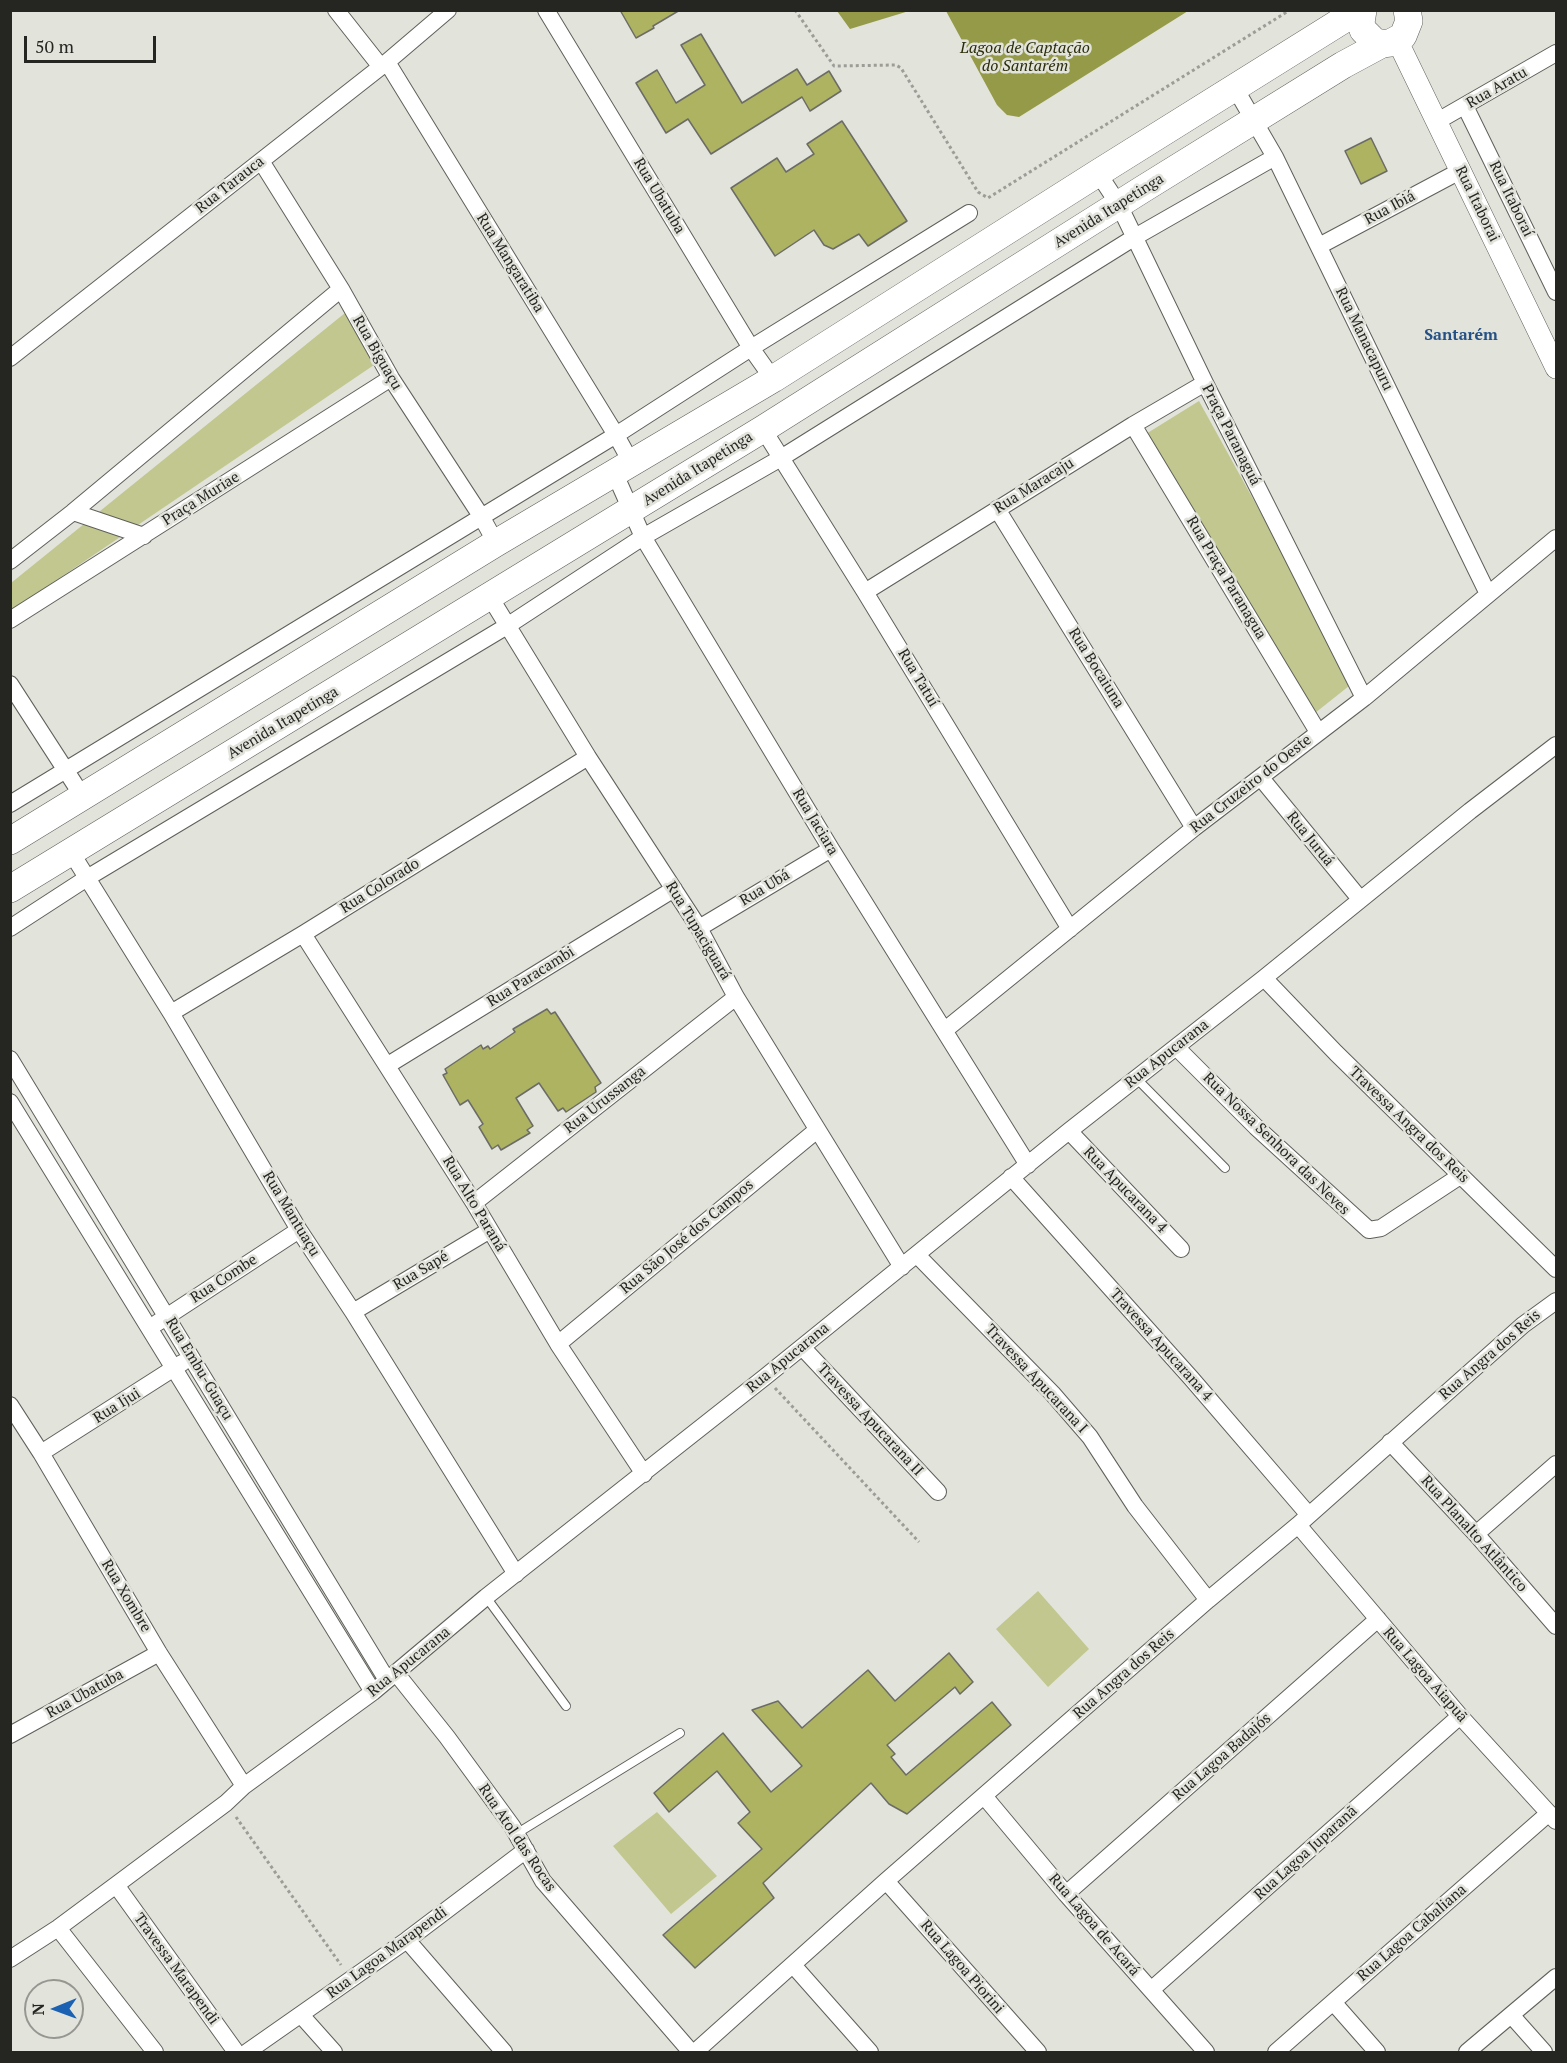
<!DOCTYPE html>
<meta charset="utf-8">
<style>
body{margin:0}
#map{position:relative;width:1567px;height:2063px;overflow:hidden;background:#e2e3db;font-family:"PT Serif",serif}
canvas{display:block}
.frame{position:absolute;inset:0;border:12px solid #252522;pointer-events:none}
.north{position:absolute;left:24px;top:1979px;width:60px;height:60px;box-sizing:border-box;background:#e2e3db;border:2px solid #969791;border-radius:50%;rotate:269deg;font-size:16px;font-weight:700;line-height:24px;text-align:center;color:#252522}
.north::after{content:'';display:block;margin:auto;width:21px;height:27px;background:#1b62b2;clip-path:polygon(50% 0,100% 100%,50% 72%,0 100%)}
.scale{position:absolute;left:24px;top:36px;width:132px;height:27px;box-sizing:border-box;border:3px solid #252522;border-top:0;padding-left:8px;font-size:18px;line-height:21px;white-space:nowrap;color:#252522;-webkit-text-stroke:4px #e2e3db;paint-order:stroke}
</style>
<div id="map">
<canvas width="1567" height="2063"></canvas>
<div class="frame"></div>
<div class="north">N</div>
<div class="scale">50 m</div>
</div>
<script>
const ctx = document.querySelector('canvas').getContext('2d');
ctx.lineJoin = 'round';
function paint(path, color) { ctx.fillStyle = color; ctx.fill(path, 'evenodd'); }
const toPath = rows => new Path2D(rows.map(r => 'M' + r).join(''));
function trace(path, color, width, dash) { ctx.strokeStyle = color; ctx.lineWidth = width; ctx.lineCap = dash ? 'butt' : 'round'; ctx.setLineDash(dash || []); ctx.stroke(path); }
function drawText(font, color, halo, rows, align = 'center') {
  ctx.font = font + ' "PT Serif",serif'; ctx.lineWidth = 5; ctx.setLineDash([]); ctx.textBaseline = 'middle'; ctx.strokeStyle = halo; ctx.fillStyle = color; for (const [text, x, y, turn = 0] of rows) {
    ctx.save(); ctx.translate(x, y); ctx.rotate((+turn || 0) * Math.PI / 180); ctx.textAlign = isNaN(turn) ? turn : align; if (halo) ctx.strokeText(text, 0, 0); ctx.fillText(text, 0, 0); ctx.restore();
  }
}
paint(toPath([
 [345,313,374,365,11,611,11,583],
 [1199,401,1354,682,1315,713,1141,437],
 [1038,1591,1089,1649,1048,1687,996,1629],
 [657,1812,717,1876,671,1914,613,1846]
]), '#c2c790');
paint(toPath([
 [837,11,909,11,850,29],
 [946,11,1188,11,1019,117,1007,115,997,105]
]), '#949a48');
const building = toPath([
 [620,10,680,10,653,26,654,28,636,38,620,10],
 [701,34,742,103,797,69,807,85,829,71,841,91,810,111,802,97,711,154,688,119,666,133,636,83,657,70,676,103,705,85,681,45,701,34],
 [842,121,907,221,868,246,859,234,833,249,824,245,814,230,775,256,731,188,777,158,786,172,814,154,807,144,842,121],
 [1371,138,1387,171,1361,184,1345,151,1371,138],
 [547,1009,551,1014,555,1012,601,1083,595,1087,596,1092,566,1112,563,1108,558,1111,539,1083,516,1098,533,1126,527,1130,530,1133,501,1150,498,1145,492,1149,479,1127,483,1124,468,1100,460,1105,443,1075,447,1073,445,1069,481,1045,483,1049,488,1046,490,1049,515,1032,513,1029,547,1009],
 [949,1653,973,1682,960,1694,955,1687,887,1745,895,1754,891,1757,906,1775,992,1702,1011,1725,907,1814,889,1804,871,1783,763,1883,774,1898,695,1968,663,1935,762,1849,738,1823,750,1812,717,1771,669,1812,654,1793,723,1733,771,1792,802,1766,752,1710,778,1701,802,1728,868,1670,895,1701,949,1653]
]);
paint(building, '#adb361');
trace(building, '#6b6c65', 1.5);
const service = toPath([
 [1136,1078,1225,1168],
 [486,1597,566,1706],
 [516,1834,680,1733]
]);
const minor = toPath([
 [336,10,381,67],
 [546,10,751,348,773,379],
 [387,62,616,435,632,464],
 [1235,88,1275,157,1488,594],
 [1465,106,1556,292],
 [1436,122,1556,53],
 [261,161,341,289,391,378,481,516,496,543],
 [1098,173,1119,205,1205,383,1364,698],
 [1319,246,1460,171],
 [10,358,387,62,448,10],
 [1133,425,1318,732],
 [763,429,865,592,1070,929],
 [615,474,643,537,831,849,1028,1165],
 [997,509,1194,828],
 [73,512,144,536],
 [10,561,73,512,341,289],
 [865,592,1133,425,1205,383],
 [490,597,588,757,699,928,736,997,902,1267],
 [10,620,391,378],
 [10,684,83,797],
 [1261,778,1360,899],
 [10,804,616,435,751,348,969,213],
 [71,852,171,1013,299,1230,353,1312,516,1574],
 [10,928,87,878,507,626,643,537,781,458,1135,237,1275,157],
 [699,928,831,849],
 [303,934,474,1203,558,1344,644,1474],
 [1264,978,1336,1053,1556,1269],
 [171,1013,303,934,588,757],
 [945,1030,1194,828,1364,698,1556,538],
 [1176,1047,1256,1127,1369,1230,1381,1228,1460,1176],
 [10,1059,387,1680],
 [388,1065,674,889],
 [10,1102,373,1692],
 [1069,1131,1181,1249],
 [1011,1177,1191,1378,1308,1514],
 [474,1203,736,997],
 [917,1255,1052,1393,1090,1437,1135,1506,1208,1600],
 [353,1312,490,1230],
 [157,1323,299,1230],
 [558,1344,817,1130],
 [802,1347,938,1492],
 [10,1405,41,1453,159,1653,244,1786],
 [1390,1442,1476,1534,1556,1626],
 [41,1453,182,1363],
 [1298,1525,1460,1716,1556,1821],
 [1476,1534,1556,1464],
 [396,1673,447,1737,512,1826,543,1881,691,2052],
 [10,1735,159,1653],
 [984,1796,1066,1894,1206,2052],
 [886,1881,1038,2052],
 [116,1885,236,2052],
 [1066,1894,1378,1619],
 [58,1928,155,2052],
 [407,1940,504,2052],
 [10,1959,58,1928,116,1885,226,1803,244,1786,373,1692,486,1597,765,1377,1069,1131,1264,978,1470,811,1556,745],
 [793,1965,870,2052],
 [1151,1990,1460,1716],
 [1333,2002,1377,2052],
 [301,2015,334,2052],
 [1512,2016,1544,2052],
 [247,2052,407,1940,526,1850],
 [695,2052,886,1881,1208,1600,1298,1525,1523,1325,1556,1301],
 [1276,2052,1549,1813],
 [1467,2052,1556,1977]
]);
const tertiary = toPath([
 [1397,40,1556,368]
]);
const primary = toPath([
 [1363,10,1361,23,1363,30,1374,41,1382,44,1390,43,1403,36,1409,21,1407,10],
 [10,841,496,543,773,379,1098,173,1359,10],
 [10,889,763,429,1143,189,1343,65,1382,44]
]);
trace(service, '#5f605a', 10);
trace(minor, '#5f605a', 18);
trace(tertiary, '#5f605a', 22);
trace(primary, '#5f605a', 28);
trace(toPath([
 [795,10,834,66,896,65,901,68,978,192,988,198,1290,10],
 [775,1388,919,1542],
 [236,1817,341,1965]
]), '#9d9d97', 3, [3, 3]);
trace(service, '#fff', 8);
trace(minor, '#fff', 16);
trace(tertiary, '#fff', 21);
trace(primary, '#fff', 27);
drawText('15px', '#252522', '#e2e3db', [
 ["Rua Aratu",1497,88,-30],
 ["Rua Tarauca",230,185,-38],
 ["Rua Ubatuba",659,196,59],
 ["Rua Itaboraí",1511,199,64],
 ["Rua Itaborai",1477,204,64],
 ["Rua Ibiá",1390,208,-28],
 ["Avenida Itapetinga",1109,211,-32],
 ["Rua Mangaratiba",510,263,58],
 ["Rua Manacapuru",1364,339,64],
 ["Rua Biguaçu",377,353,60],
 ["Praça Paranaguá",1231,435,63],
 ["Avenida Itapetinga",698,469,-32],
 ["Rua Maracaju",1034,486,-32],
 ["Praça Muriae",201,499,-32],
 ["Rua Praça Paranagua",1226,578,59],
 ["Rua Bocaiuna",1096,668,58],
 ["Rua Tatuí",918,678,59],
 ["Avenida Itapetinga",283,723,-31],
 ["Rua Cruzeiro do Oeste",1251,784,-38],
 ["Rua Jaciara",815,822,59],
 ["Rua Juruá",1310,839,51],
 ["Rua Colorado",380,886,-32],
 ["Rua Ubá",765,888,-31],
 ["Rua Tupaciguará",698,931,59],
 ["Rua Paracambi",531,977,-32],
 ["Rua Apucarana",1167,1054,-38],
 ["Rua Urussanga",605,1100,-38],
 ["Travessa Angra dos Reis",1409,1125,44],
 ["Rua Nossa Senhora das Neves",1276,1144,44],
 ["Rua Apucarana 4",1125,1190,46],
 ["Rua Alto Paraná",474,1204,59],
 ["Rua Mantuaçu",291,1214,59],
 ["Rua São José dos Campos",687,1237,-40],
 ["Rua Sapé",421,1271,-31],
 ["Rua Combe",224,1279,-33],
 ["Travessa Apucarana 4",1161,1345,48],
 ["Rua Angra dos Reis",1490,1355,-41],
 ["Rua Apucarana",788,1358,-39],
 ["Rua Embu-Guaçu",199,1369,59],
 ["Travessa Apucarana I",1036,1379,47],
 ["Rua Ijui",117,1406,-32],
 ["Travessa Apucarana II",870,1420,47],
 ["Rua Planalto Atlântico",1474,1534,48],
 ["Rua Xombre",126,1596,59],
 ["Rua Apucarana",409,1662,-39],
 ["Rua Angra dos Reis",1124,1674,-41],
 ["Rua Lagoa Aiapuã",1425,1675,49],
 ["Rua Ubatuba",85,1694,-29],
 ["Rua Lagoa Badajós",1222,1757,-41],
 ["Rua Atol das Rocas",517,1838,56],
 ["Rua Lagoa Juparanã",1306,1853,-42],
 ["Rua Lagoa de Acará",1094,1925,49],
 ["Rua Lagoa Cabaliana",1412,1933,-41],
 ["Rua Lagoa Marapendi",387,1953,-36],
 ["Rua Lagoa Piorini",962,1967,49],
 ["Travessa Marapendi",176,1969,54]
]);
drawText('italic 16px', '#2b2d09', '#e2e3db', [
 ["Lagoa de Captação",1025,48],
 ["do Santarém",1025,66]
]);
drawText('bold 16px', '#255085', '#e2e3db', [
 ["Santarém",1461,335]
]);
</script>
